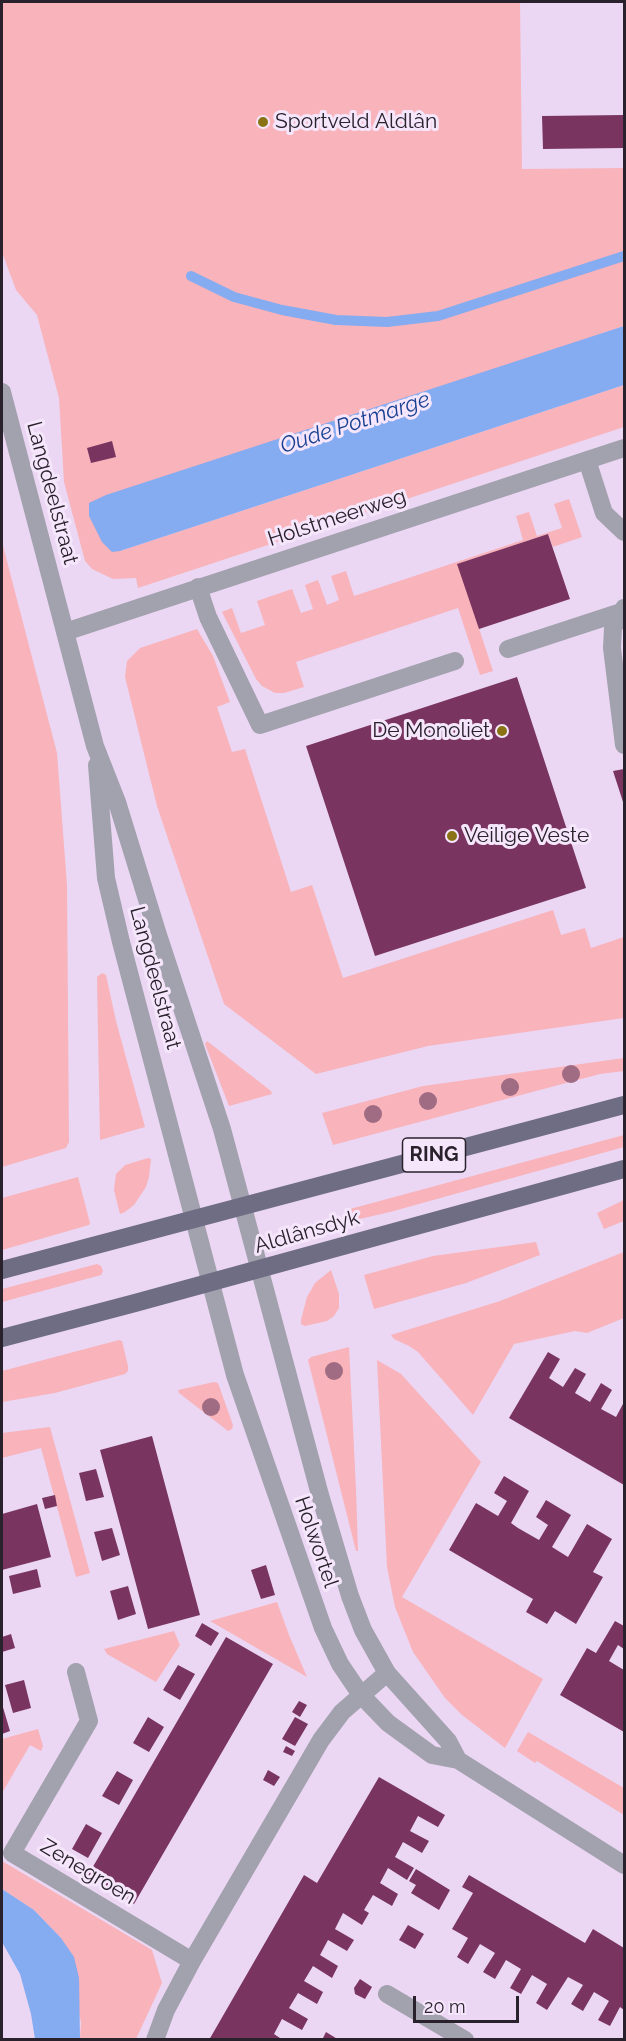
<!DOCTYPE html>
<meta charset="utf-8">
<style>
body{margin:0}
#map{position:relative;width:626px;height:2041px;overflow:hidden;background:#ebd7f3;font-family:Raleway,sans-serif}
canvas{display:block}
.frame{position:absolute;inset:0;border:3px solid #29222c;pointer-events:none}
.scale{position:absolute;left:413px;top:1996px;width:106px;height:27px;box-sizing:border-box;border:3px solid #29222c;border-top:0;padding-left:8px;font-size:18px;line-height:21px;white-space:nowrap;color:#29222c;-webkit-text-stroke:4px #f6e6fc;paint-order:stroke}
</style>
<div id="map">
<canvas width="626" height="2041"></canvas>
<div class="frame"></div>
<div class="scale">20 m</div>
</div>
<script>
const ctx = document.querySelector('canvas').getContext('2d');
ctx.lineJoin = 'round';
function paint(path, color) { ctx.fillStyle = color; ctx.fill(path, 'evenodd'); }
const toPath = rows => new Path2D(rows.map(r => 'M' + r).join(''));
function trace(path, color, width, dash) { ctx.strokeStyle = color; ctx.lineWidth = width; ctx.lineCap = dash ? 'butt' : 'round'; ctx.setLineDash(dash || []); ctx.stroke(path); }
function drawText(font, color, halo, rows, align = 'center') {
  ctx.font = font + ' Raleway,sans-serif'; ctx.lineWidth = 6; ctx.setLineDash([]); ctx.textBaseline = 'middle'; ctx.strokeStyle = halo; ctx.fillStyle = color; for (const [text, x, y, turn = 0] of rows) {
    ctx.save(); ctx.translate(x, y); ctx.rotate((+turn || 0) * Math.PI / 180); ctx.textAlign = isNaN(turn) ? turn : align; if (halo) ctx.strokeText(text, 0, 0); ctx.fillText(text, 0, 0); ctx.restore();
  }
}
paint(toPath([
 [2,2,520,2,522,169,624,168,624,326,597,335,120,551,624,385,624,427,138,588,136,578,113,579,92,569,85,561,64,482,59,398,37,315,16,290,2,252],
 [569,499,582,537,553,547,548,534,458,564,493,671,480,675,458,608,296,662,304,687,284,693,275,693,262,686,256,679,222,612,232,608,241,633,265,625,257,601,292,589,301,613,313,609,305,585,318,580,327,605,339,600,331,576,346,571,354,596,523,540,516,516,529,512,537,536,562,528,554,504],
 [2,542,57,753,67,885,69,1142,66,1148,2,1167],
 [197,629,213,656,230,702,217,707,232,752,245,749,291,892,312,885,343,978,553,910,561,935,585,928,591,948,624,937,624,1018,428,1046,316,1074,224,1004,157,806,125,677,127,661,140,648],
 [102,973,106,975,116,1021,145,1127,100,1140,97,977],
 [207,1041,271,1091,272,1094,229,1106,205,1044],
 [624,1058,624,1071,600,1074,333,1145,322,1113,423,1086],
 [624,1135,624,1147,390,1212,351,1221,349,1218,348,1212,350,1209],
 [148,1158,151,1159,149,1177,146,1187,134,1205,125,1212,120,1214,114,1190,116,1174,125,1165],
 [78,1177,90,1223,89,1225,2,1250,2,1198],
 [624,1200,624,1221,604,1229,597,1213],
 [536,1242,540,1255,466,1283,374,1309,364,1275,433,1256],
 [624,1252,624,1318,587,1333,575,1331,514,1344,473,1415,418,1352,409,1346,394,1339,391,1335,500,1301],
 [97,1264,101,1266,103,1271,101,1275,2,1302,2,1289],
 [331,1270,339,1294,339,1308,334,1316,327,1321,305,1326,301,1324,301,1320,307,1297,315,1283],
 [119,1340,122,1341,128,1366,128,1371,125,1374,55,1393,2,1402,2,1371],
 [349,1347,356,1489,358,1551,356,1551,308,1360,311,1357],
 [377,1360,401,1374,481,1462,402,1597,543,1679,505,1748,462,1715,445,1698,413,1652,395,1607,387,1567],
 [214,1382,218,1383,233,1425,232,1429,228,1431,179,1393,178,1390],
 [50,1427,90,1573,76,1577,41,1448,2,1458,2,1433],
 [277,1602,289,1635,307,1677,210,1621],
 [174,1631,180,1645,156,1682,107,1654,104,1649],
 [38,1729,43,1746,41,1751,30,1745,2,1793,2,1739],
 [528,1732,624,1788,624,1815,537,1761,535,1763,517,1751],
 [2,1861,152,1950,162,1983,136,2039,80,2039,81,2022,61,1938,34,1910,2,1889]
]), '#f8b3bb');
paint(toPath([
 [624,326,624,385,120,551,112,552,102,542,89,516,89,503,106,495],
 [2,1889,34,1910,61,1938,74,1957,79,1978,80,2039,35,2039,31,2014,20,1974,2,1942]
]), '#85abf1');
trace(toPath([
 [191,276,234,297,282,310,336,320,387,322,438,316,624,256]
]), '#85abf1', 10);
paint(toPath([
 [624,115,624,148,543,149,542,116],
 [112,441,116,457,91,463,87,448],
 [548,534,570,599,479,629,457,564],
 [517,677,586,888,375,956,306,746],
 [624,769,624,805,613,771],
 [548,1352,560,1359,549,1378,563,1387,575,1368,586,1374,575,1393,590,1402,601,1383,612,1390,601,1409,616,1417,624,1402,624,1485,509,1418],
 [152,1436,200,1615,148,1629,100,1450],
 [96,1469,104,1497,86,1501,79,1473],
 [504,1476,529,1491,511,1523,518,1528,539,1540,548,1525,536,1517,546,1500,571,1515,552,1547,568,1557,587,1524,612,1539,593,1572,603,1577,576,1624,555,1611,547,1624,526,1612,533,1599,449,1550,476,1503,498,1516,507,1501,494,1493],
 [55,1495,57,1506,45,1509,42,1498],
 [37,1504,51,1557,2,1570,2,1514],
 [112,1528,120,1555,102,1561,94,1532],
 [266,1565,275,1595,261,1599,251,1570],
 [37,1569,41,1587,13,1594,9,1576],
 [128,1586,136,1614,118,1620,110,1591],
 [615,1621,624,1626,624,1649,618,1645,609,1661,624,1670,624,1732,560,1695,587,1648,596,1653],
 [202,1623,219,1633,211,1646,195,1636],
 [11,1634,15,1648,2,1652,2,1637],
 [226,1637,273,1664,134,1904,87,1877],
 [178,1665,195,1674,180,1700,163,1690],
 [24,1680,31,1708,13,1713,5,1685],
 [299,1701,307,1705,300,1717,292,1712],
 [2,1704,10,1731,2,1734],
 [148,1717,164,1727,149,1752,133,1743],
 [295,1717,308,1724,295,1746,282,1739],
 [286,1746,295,1751,292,1756,283,1752],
 [268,1770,280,1777,274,1786,263,1780],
 [117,1771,133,1780,119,1805,102,1796],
 [379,1777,445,1815,438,1827,418,1816,410,1831,429,1841,422,1853,403,1842,395,1857,414,1868,407,1880,388,1868,380,1883,398,1894,392,1906,373,1895,364,1910,369,1913,362,1925,343,1913,335,1929,354,1940,347,1951,328,1940,320,1955,338,1966,332,1978,313,1966,304,1981,323,1992,317,2004,298,1993,289,2008,308,2019,302,2030,282,2019,274,2034,283,2040,209,2040,304,1875,317,1883],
 [86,1824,102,1833,88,1858,72,1849],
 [416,1869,450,1890,439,1910,411,1893,416,1885,409,1881],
 [469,1875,585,1943,593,1929,624,1948,624,2010,620,2007,610,2026,598,2020,609,2001,594,1992,583,2011,571,2004,583,1985,568,1977,547,2010,536,2003,547,1984,532,1975,521,1994,510,1988,521,1969,506,1960,495,1979,483,1972,495,1953,480,1944,468,1964,457,1957,468,1938,452,1929,473,1893,462,1887],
 [408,1925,424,1934,415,1949,399,1940],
 [360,1979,372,1987,365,1999,355,1994,354,1988],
 [326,2032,339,2040,322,2040]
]), '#793560');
trace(toPath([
 [2,392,95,746,117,802,158,935,222,1129,320,1495,350,1596,363,1630,387,1673,448,1741,458,1760],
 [587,460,604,513,624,532],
 [198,587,208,617,260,725,455,661],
 [624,608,613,628,612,648,624,745],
 [65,632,624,448],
 [508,649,621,612],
 [97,765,106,878,121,942,235,1375,323,1628,340,1664,361,1695,388,1723,432,1755,458,1760,624,1865],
 [76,1672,89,1721,12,1853,192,1961],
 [387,1994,465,2040],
 [155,2040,166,2010,192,1961,321,1740,342,1712,387,1673]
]), '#a2a1ae', 18);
trace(toPath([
 [2,1270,624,1105],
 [2,1338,135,1303,624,1169]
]), '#6f6d84', 18);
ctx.fillStyle = '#a06c83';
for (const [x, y] of [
 [571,1074],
 [510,1087],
 [428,1101],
 [373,1114],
 [334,1371],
 [211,1407]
]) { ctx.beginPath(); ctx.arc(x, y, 9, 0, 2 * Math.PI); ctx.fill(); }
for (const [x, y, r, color] of [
 [263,122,6,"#8a7315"],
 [502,731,6,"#8a7315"],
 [452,836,6,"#8a7315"]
]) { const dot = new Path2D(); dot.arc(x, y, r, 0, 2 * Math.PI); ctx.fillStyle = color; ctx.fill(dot); trace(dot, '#f6e6fc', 2); }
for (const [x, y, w] of [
 [434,1155,63]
]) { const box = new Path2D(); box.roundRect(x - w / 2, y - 17, w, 34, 4.5); ctx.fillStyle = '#f6e6fc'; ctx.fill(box); trace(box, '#29222c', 1.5); }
drawText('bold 20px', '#29222c', null, [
 ["RING",434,1155]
]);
drawText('21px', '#29222c', '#f6e6fc', [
 ["Sportveld Aldlân",275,122],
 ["De Monoliet",490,731,"right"],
 ["Veilige Veste",464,836]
], 'left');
drawText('21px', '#29222c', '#f6e6fc', [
 ["Langdeelstraat",52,493,75],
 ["Holstmeerweg",337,518,-18],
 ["Langdeelstraat",155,978,75],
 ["Aldlânsdyk",307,1232,-16],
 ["Holwortel",316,1542,71],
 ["Zenegroen",88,1872,31]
]);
drawText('italic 22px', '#194191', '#f6e6fc', [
 ["Oude Potmarge",355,423,-18]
]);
</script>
